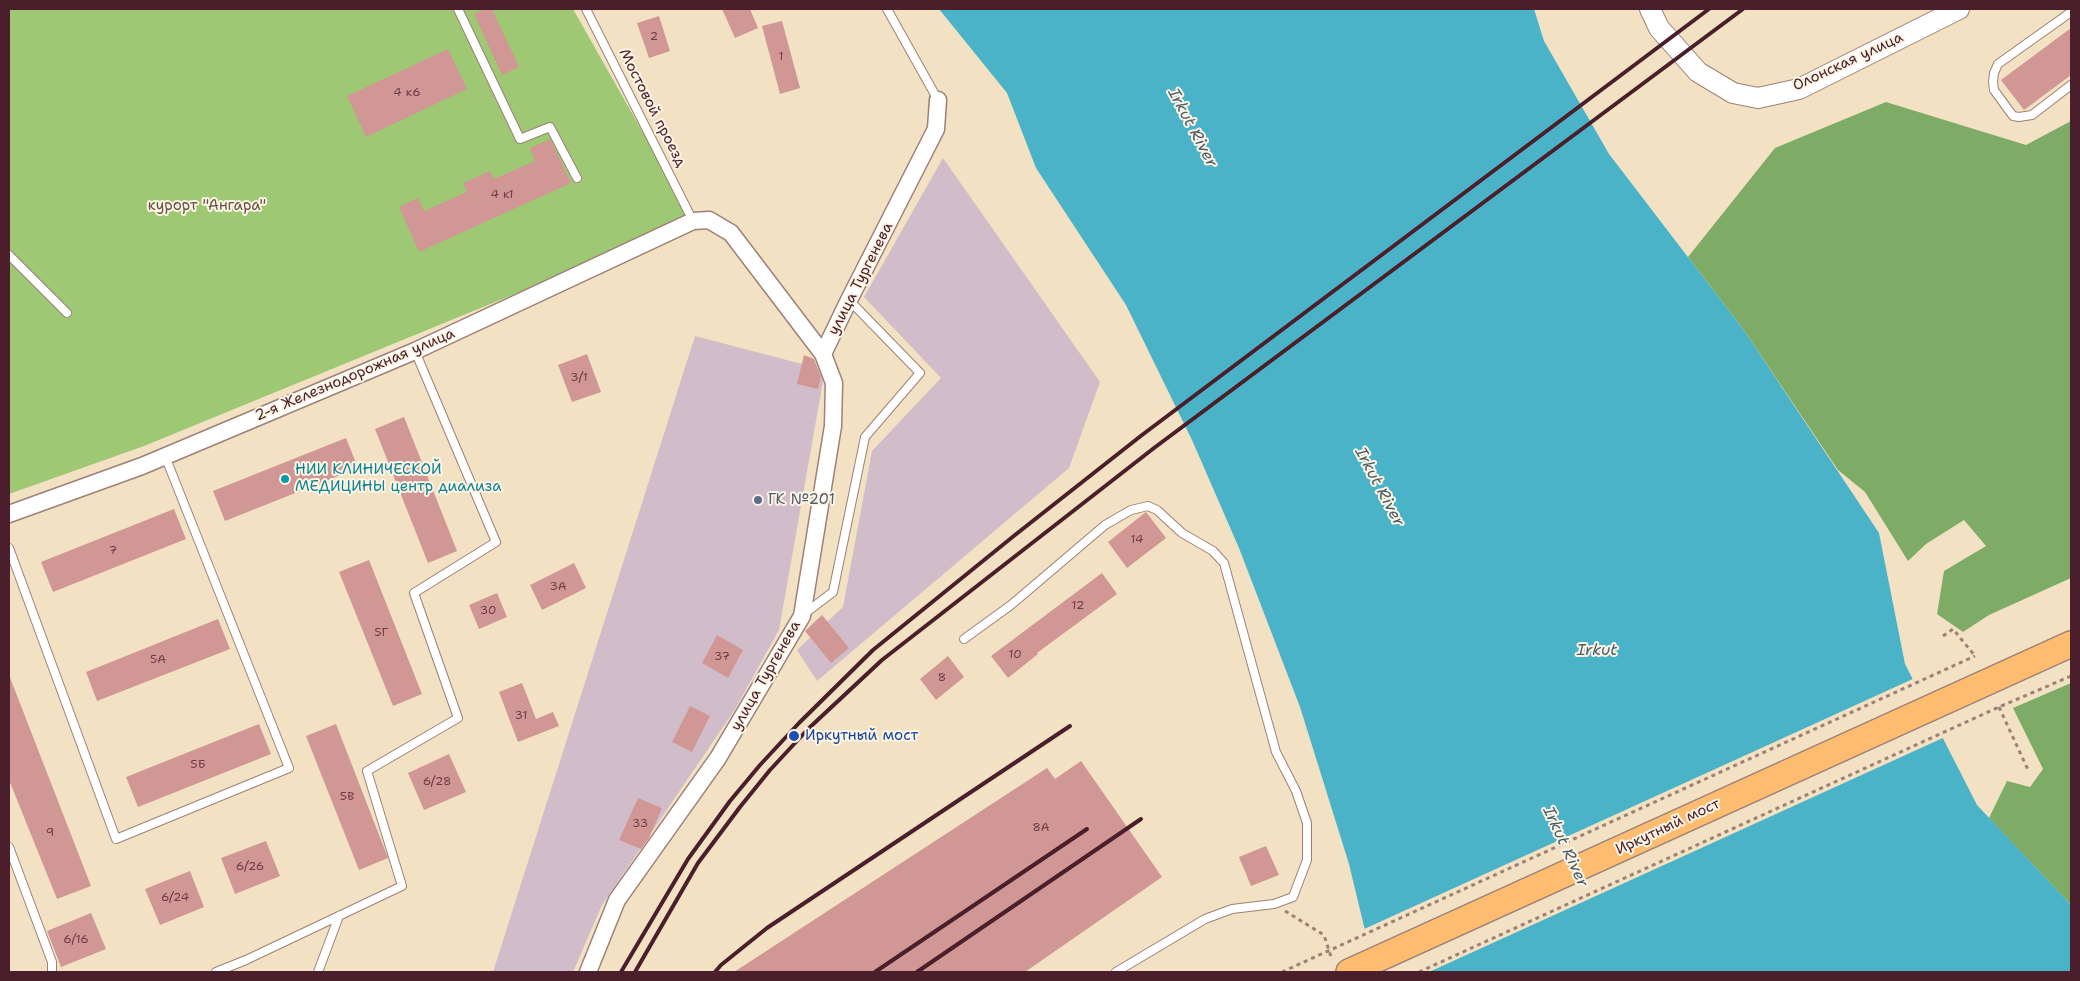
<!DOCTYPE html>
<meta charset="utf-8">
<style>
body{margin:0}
#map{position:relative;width:2080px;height:981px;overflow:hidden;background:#f3e1c3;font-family:"Shantell Sans",sans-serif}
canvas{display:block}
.frame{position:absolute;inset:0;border:10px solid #4a1f2b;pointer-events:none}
</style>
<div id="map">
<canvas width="2080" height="981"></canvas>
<div class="frame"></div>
</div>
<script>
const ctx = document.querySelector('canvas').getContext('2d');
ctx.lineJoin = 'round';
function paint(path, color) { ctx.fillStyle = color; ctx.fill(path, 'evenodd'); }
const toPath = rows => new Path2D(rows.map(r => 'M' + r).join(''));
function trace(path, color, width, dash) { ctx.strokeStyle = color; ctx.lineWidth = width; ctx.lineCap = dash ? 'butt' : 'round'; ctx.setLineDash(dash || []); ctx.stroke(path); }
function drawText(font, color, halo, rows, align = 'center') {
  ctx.font = font + ' "Shantell Sans",sans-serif'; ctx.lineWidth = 4; ctx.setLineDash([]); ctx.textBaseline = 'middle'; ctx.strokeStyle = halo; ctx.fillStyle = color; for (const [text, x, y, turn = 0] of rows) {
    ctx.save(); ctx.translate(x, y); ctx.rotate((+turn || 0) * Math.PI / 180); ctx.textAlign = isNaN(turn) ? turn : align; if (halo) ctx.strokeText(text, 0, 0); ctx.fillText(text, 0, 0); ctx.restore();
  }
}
paint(toPath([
 [943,158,1100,382,1069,468,817,681,797,650,843,607,872,451,941,378,864,297],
 [695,336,825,370,779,630,734,711,602,905,573,972,493,972]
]), '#d1bdc9');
paint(toPath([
 [9,9,573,9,693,221,144,446,9,494]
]), '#9ec874');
paint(toPath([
 [1886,102,2026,145,2071,121,2071,578,1989,615,1963,632,1937,614,1944,571,1986,546,1964,520,1926,544,1908,561,1865,492,1838,470,1743,329,1688,257,1775,148],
 [2071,683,2071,905,1989,818,2007,781,2030,787,2043,769,2013,708]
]), '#7eac66');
paint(toPath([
 [939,9,1534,9,1544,41,1609,154,1743,329,1879,533,1905,664,1977,805,2071,905,2071,972,1375,972,1349,864,1300,707,1239,548,1192,440,1126,305,1036,168,1007,93]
]), '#4ab3c8');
paint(toPath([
 [1915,678,1945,737,1429,972,1372,972,1362,930]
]), '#f3e1c3');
paint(toPath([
 [485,9,492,9,519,67,502,75,474,14],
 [722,9,750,9,758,28,735,38],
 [659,16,670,51,649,58,637,23],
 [782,21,800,88,780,94,762,26],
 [2071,28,2071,75,2024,110,2001,80],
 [448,49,467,89,366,137,347,96],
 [550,139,571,183,419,252,399,207,418,198,424,211,467,192,463,183,490,171,494,179,535,161,530,148],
 [587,354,601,392,572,402,558,365],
 [804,355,814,359,821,377,818,389,797,384],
 [404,417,457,551,428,563,375,429],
 [346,438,358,468,225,521,213,491],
 [174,509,186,539,53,592,41,562],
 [1146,512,1166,538,1127,568,1108,542],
 [369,560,422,694,393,706,339,572],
 [574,563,586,588,542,610,530,585],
 [1102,573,1117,594,1037,653,1038,654,1008,678,991,656],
 [497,593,507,617,479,629,469,605],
 [822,615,849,648,831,663,805,631],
 [218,619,230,649,97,701,86,672],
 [717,635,743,650,728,678,702,663],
 [948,656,964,677,936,700,920,679],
 [9,675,91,886,57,899,9,780],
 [522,683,536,719,553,712,559,726,518,742,499,692],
 [690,706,710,716,692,752,672,742],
 [259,724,271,754,138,807,126,777],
 [336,724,388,858,359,870,306,736],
 [449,754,466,792,424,810,408,773],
 [1081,761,1162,877,1025,972,734,972,1047,768,1055,779],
 [638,798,662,808,649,838,641,849,619,840],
 [266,841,280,876,235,894,221,858],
 [1266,846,1279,875,1251,886,1239,857],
 [190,871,204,907,160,925,145,889],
 [91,913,106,949,61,967,47,931]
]), '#d19795');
const service = toPath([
 [458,9,520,139,550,127,577,178],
 [586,9,693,221],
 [887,9,938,100],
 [2071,12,1998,64,1994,73,1993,82,1994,90,2013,116,2019,117,2032,115,2071,85],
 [9,255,67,313],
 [9,548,116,839,289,768,165,456],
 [804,614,833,592,865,437,920,373,849,300],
 [964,639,1011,605,1105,525,1131,510,1148,506,1157,510,1182,533,1213,551,1224,563,1276,752,1296,791,1307,823,1307,860,1293,897,1274,904,1232,909,1205,919,1116,972],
 [9,847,52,962,52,972],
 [216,972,246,960,402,886,367,771,458,718,414,593,496,542,415,351],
 [318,972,339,916]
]);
const minor = toPath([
 [823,354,849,300,936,129,938,100],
 [9,514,142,466,415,351,693,221,709,220,731,233,823,354,834,383,833,426,802,616,718,758,617,900,588,972]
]);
const tertiary = toPath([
 [1650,9,1659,28,1698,72,1733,93,1758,98,1799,89,1959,9]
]);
const primary = toPath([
 [1349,972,2071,644]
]);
trace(service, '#9e8077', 10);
trace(minor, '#9e8077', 19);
trace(tertiary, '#9e8077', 22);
trace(primary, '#9e8077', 28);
trace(toPath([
 [1943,636,1953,629,1975,656],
 [1999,707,2029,772],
 [1285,911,1324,935,1332,960],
 [1419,972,1999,707,2071,676]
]), '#9e8077', 3, [4, 4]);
trace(service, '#fff', 8);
trace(minor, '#fff', 16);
trace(tertiary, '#fff', 20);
trace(primary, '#fdbc70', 25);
trace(toPath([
 [621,972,688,859,730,801,760,765,799,723,873,650,1015,535,1142,435,1709,9],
 [635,972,698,863,740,807,770,770,808,729,882,660,1154,448,1743,9],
 [715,972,721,965,767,928,1070,726],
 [875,972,1087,829],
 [917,972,1141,819]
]), '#4a1f2b', 4);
trace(toPath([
 [1282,972,1975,656]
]), '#9e8077', 3, [4, 4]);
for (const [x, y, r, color] of [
 [285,479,5,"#0f9aa8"],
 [758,500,5,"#5c6f8a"],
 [794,736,6,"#1a4fb4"]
]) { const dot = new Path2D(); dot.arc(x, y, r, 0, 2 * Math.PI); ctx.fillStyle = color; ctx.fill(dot); trace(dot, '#fcf5e5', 2); }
drawText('12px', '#6c3d46', null, [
 ["2",654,37],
 ["1",781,57],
 ["4 к6",407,93],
 ["4 к1",502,195],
 ["3/1",579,378],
 ["14",1137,540],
 ["7",113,551],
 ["3А",558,587],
 ["12",1078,606],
 ["30",488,611],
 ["5Г",381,633],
 ["10",1015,655],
 ["37",722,657],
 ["5А",158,660],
 ["8",942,678],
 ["31",521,716],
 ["5Б",198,765],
 ["6/28",437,782],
 ["5В",347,797],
 ["33",640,824],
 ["8А",1041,828],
 ["9",50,833],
 ["6/26",250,867],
 ["6/24",175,898],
 ["6/16",76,940]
]);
drawText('15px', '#4a1f2b', '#fcf5e5', [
 ["Олонская улица",1848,62,-25],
 ["Мостовой проезд",652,108,63],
 ["улица Тургенева",861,279,-63],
 ["2-я Железнодорожная улица",355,375,-23],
 ["улица Тургенева",766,676,-60],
 ["Иркутный мост",1668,827,-25]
]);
drawText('15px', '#635241', '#fcf5e5', [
 ["курорт \"Ангара\"",207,206]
]);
drawText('15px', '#0d838f', '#fcf5e5', [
 ["НИИ КЛИНИЧЕСКОЙ",295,470],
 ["МЕДИЦИНЫ центр диализа",295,487]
], 'left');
drawText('15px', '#4e5e75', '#fcf5e5', [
 ["ГК №201",768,500]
], 'left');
drawText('15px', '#164399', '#fcf5e5', [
 ["Иркутный мост",805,736]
], 'left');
drawText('italic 16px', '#4a5a6a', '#fcf5e5', [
 ["Irkut River",1192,128,62],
 ["Irkut River",1379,487,62],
 ["Irkut",1597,651],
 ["Irkut River",1565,847,65]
]);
</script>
